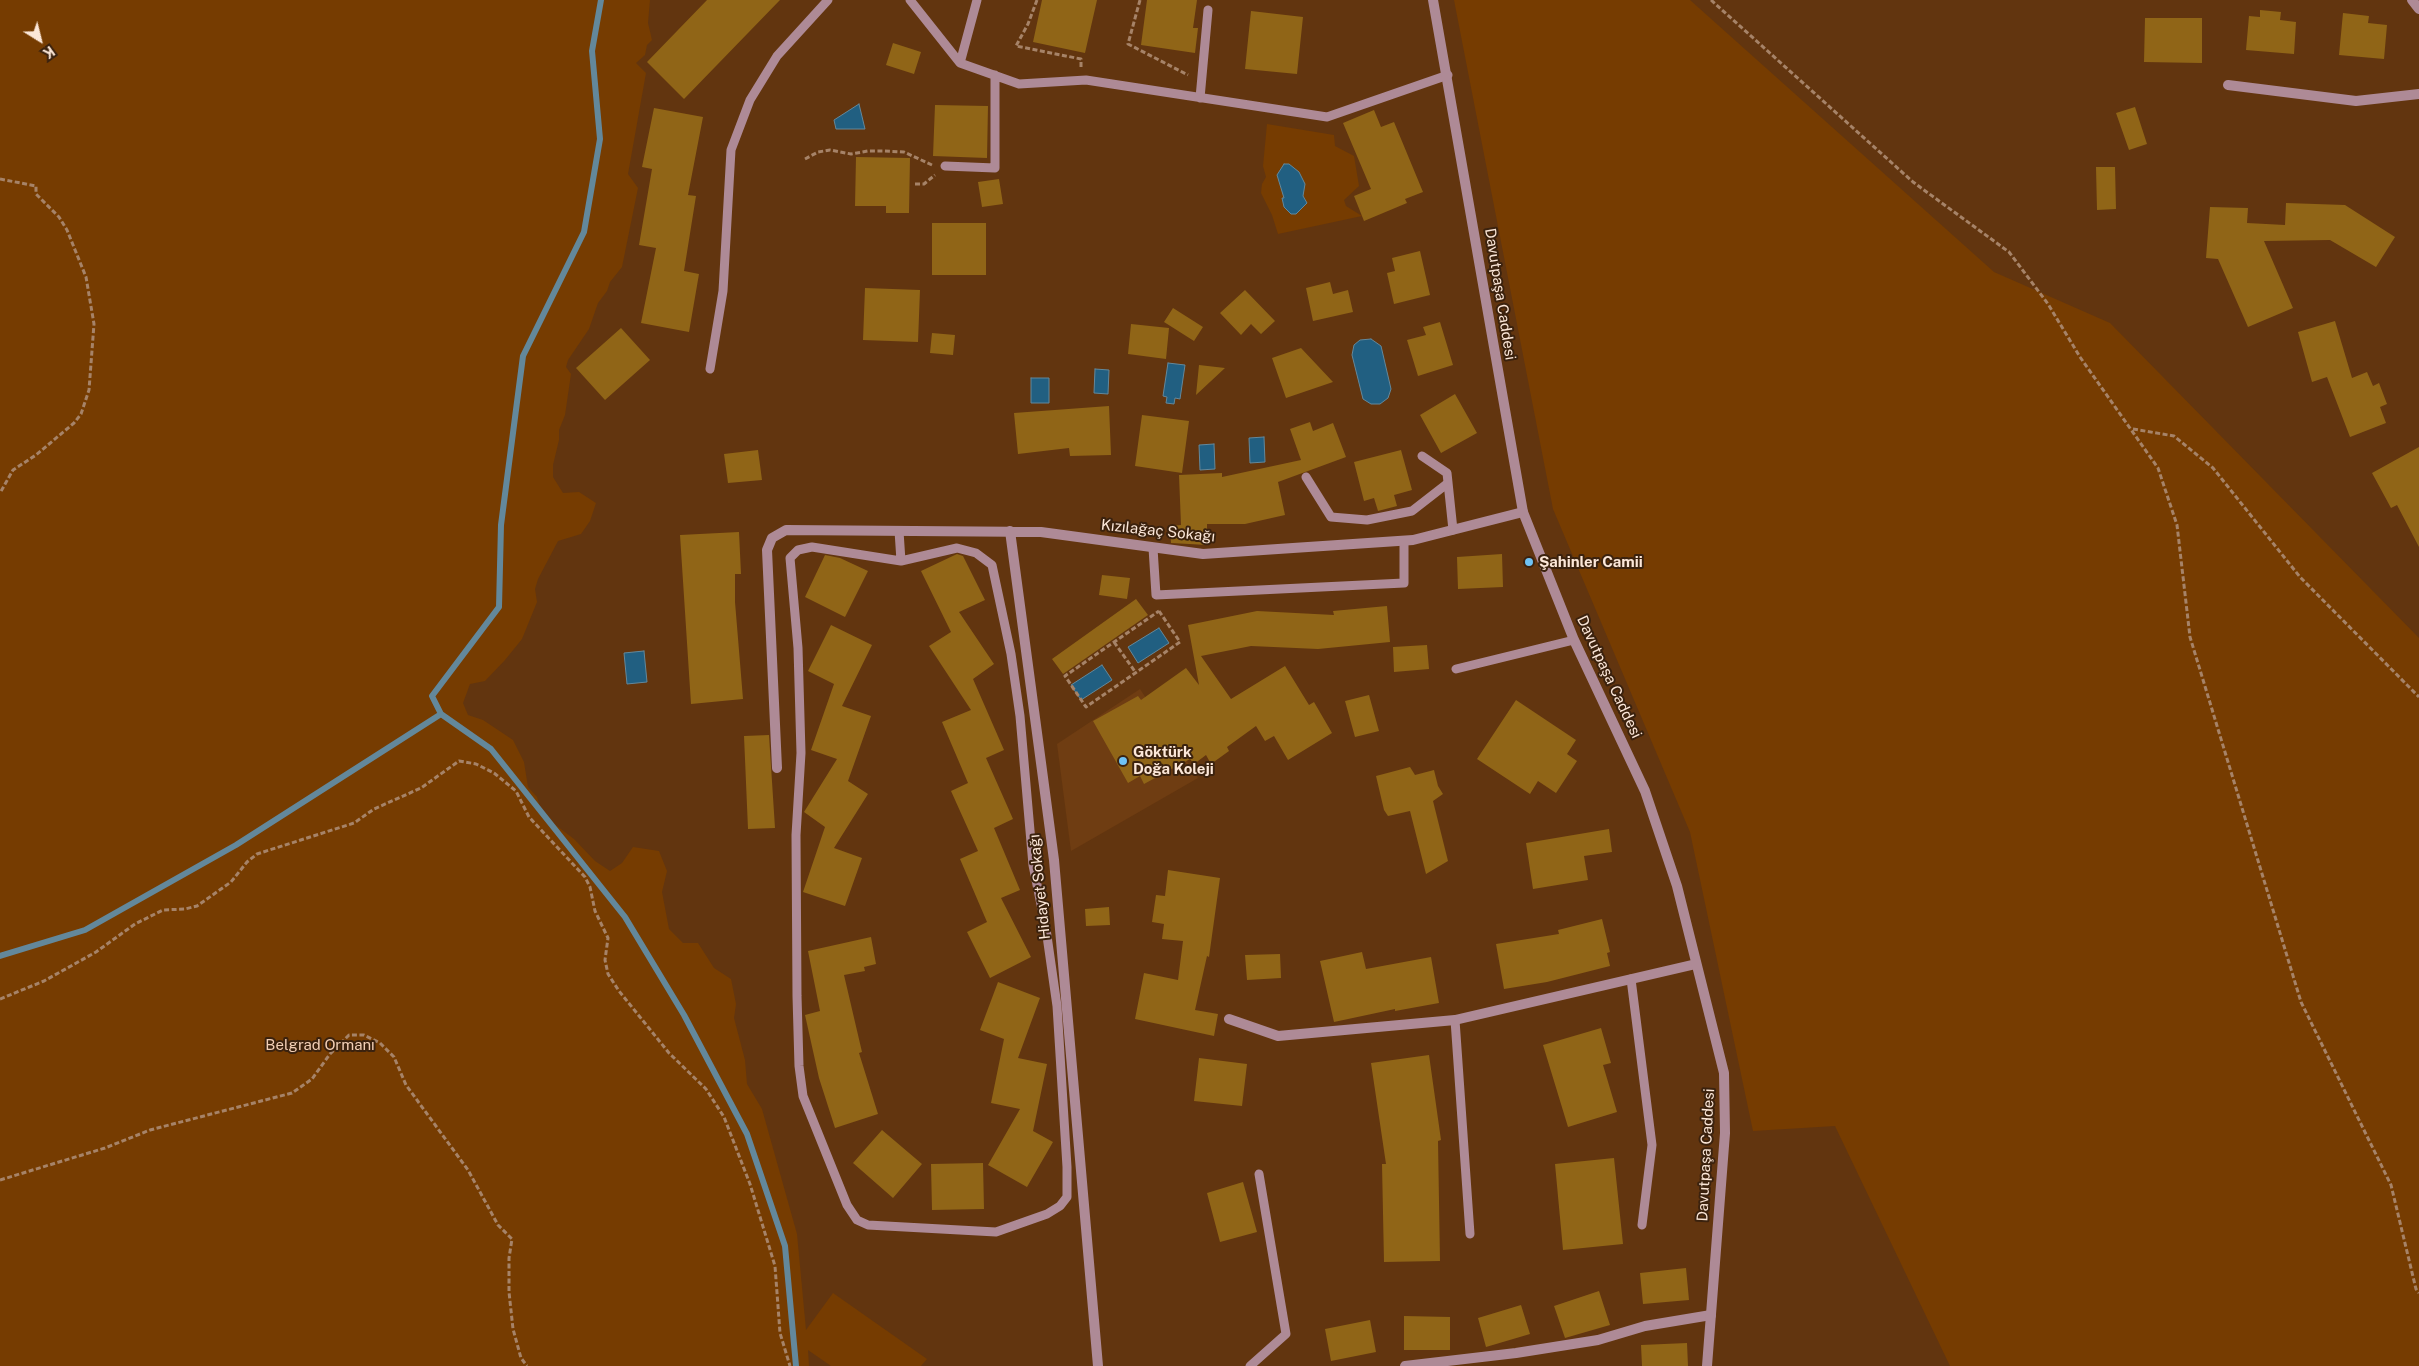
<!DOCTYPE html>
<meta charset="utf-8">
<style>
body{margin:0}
#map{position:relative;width:2419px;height:1366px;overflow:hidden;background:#62350f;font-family:"Public Sans",sans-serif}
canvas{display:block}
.north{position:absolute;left:15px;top:15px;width:50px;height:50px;-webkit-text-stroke:4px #3b220e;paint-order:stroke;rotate:144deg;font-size:14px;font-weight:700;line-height:20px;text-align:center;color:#fce7d8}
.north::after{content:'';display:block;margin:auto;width:18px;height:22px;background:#fce7d8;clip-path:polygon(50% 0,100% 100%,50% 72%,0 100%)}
</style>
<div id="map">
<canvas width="2419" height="1366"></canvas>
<div class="north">K</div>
</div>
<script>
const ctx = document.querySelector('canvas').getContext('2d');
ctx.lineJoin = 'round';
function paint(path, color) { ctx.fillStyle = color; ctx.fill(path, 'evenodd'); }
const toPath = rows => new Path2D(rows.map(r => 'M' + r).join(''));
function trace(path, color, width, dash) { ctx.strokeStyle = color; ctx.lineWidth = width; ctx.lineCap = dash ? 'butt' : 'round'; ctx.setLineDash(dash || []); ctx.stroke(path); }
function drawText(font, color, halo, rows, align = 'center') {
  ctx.font = font + ' "Public Sans",sans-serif'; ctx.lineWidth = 4; ctx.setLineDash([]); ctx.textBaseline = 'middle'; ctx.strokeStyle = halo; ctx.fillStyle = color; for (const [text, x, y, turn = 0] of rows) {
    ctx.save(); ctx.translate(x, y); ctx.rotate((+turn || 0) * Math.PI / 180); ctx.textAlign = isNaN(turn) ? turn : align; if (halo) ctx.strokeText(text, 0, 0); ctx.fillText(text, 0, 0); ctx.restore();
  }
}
paint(toPath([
 [1140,689,1198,778,1071,851,1057,744]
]), '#6f3d12');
paint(toPath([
 [0,0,650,0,648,23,652,40,647,45,645,55,636,63,646,73,628,174,638,188,622,267,610,282,607,291,598,303,589,329,568,360,566,367,571,374,565,415,559,430,559,440,553,465,553,477,563,493,579,492,596,503,590,521,581,534,558,541,538,579,535,589,537,602,522,639,505,660,485,681,470,684,463,703,468,715,483,720,513,740,524,762,528,787,537,797,541,810,549,820,574,839,595,861,610,871,622,863,633,847,659,851,667,871,662,892,669,929,683,943,698,943,714,968,731,979,736,1004,734,1018,745,1060,747,1084,762,1109,797,1234,806,1330,833,1293,927,1359,921,1366,831,1366,808,1350,809,1366,0,1366],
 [1454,0,1690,0,1994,272,2110,323,2419,638,2419,1366,1950,1366,1835,1126,1753,1131,1690,832,1553,509],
 [1267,124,1334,135,1335,146,1354,156,1359,186,1344,200,1346,206,1362,216,1278,234,1272,215,1261,193,1262,184,1266,177,1263,166]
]), '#763c01');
const water = toPath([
 [859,104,865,129,836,129,834,120,859,104],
 [1284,164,1289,164,1299,172,1305,184,1303,196,1307,203,1296,214,1291,214,1284,207,1282,198,1284,198,1277,175,1284,164],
 [1371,339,1381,346,1391,389,1388,398,1380,404,1371,404,1363,399,1352,355,1354,345,1360,340,1371,339],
 [1168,363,1185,365,1180,399,1175,398,1174,404,1166,403,1167,397,1163,396,1168,363],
 [1095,369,1109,370,1108,394,1094,393,1095,369],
 [1031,378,1049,378,1049,403,1031,403,1031,378],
 [1264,437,1265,462,1250,463,1249,438,1264,437],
 [1214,444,1215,469,1200,470,1199,445,1214,444],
 [1159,628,1169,643,1138,663,1128,647,1159,628],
 [644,651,647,682,627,684,624,653,644,651],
 [1102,665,1112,680,1081,700,1071,685,1102,665]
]);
paint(water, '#215f81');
trace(water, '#63889b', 1);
trace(toPath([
 [601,0,592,51,600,139,584,232,523,356,501,525,499,607,432,696,441,714,491,749,625,917,684,1015,747,1134,785,1246,796,1366],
 [0,956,85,930,236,845,441,714]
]), '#63889b', 6);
paint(toPath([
 [707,0,780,0,684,99,647,62],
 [1042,0,1097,0,1085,53,1033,42],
 [1147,0,1197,0,1193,28,1198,28,1195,53,1141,45],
 [2260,10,2281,12,2280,20,2296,22,2294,54,2246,50,2249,16,2260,17],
 [1251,11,1303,17,1297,74,1245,69],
 [2343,13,2369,16,2368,23,2387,25,2384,59,2339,55],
 [2145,18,2202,18,2202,63,2144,62],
 [893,43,921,52,914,74,886,65],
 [935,105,988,106,987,158,933,156],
 [2135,107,2147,144,2129,150,2116,113],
 [654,108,703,117,688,195,696,196,684,271,699,274,689,332,641,323,656,248,639,245,652,169,642,167],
 [1374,110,1381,127,1394,122,1423,192,1405,199,1407,203,1364,221,1354,196,1371,189,1343,123],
 [856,157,910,158,909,213,886,213,886,206,855,206],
 [2096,167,2115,167,2116,209,2097,210],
 [999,179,1003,204,982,207,978,182],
 [2286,203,2345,205,2395,237,2376,267,2330,240,2264,241,2293,308,2248,327,2218,259,2206,258,2210,207,2248,208,2247,223,2285,225],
 [932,223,986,223,986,275,932,275],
 [1420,251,1430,295,1394,304,1387,273,1395,271,1392,258],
 [1330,282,1333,294,1348,290,1353,312,1313,321,1306,288],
 [865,288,920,290,918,342,863,340],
 [1245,290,1275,321,1261,334,1251,324,1241,335,1220,313],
 [1173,308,1203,327,1194,341,1164,322],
 [2335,321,2352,378,2367,372,2373,386,2379,383,2387,404,2380,407,2386,423,2350,437,2327,377,2312,382,2298,332],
 [1440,322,1453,365,1418,376,1407,340,1426,335,1423,327],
 [1131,324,1169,328,1166,359,1128,354],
 [621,328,650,360,605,400,576,368],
 [932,333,955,335,953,355,930,353],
 [1301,348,1333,382,1286,398,1272,358],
 [1199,365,1225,368,1196,395],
 [1455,394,1477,433,1441,453,1420,415],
 [1109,406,1111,455,1070,456,1069,448,1018,454,1014,413],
 [1142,415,1189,421,1182,473,1135,466],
 [1310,422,1313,431,1333,423,1346,457,1278,482,1285,515,1245,524,1207,524,1207,545,1171,543,1170,526,1181,525,1179,475,1222,473,1222,477,1301,460,1290,429],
 [2419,447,2419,547,2397,505,2391,508,2372,473],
 [758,450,762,480,728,483,724,454],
 [1401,450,1412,490,1394,495,1397,506,1378,511,1374,498,1364,501,1354,462],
 [739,532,741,574,735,574,735,602,743,699,691,704,680,535],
 [957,554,963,556,985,600,959,612,994,664,973,679,1004,750,986,758,1013,819,994,828,1020,890,1001,898,1031,957,990,978,967,932,987,922,960,859,978,851,951,791,968,783,942,722,971,710,929,646,951,632,921,571],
 [1502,554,1503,587,1458,589,1457,557],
 [825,555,840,558,868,571,845,617,805,597],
 [1102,575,1130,578,1127,599,1099,595],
 [1136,599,1148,615,1063,674,1052,659],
 [1387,606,1390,642,1318,649,1251,646,1201,656,1231,699,1285,666,1309,705,1314,702,1332,733,1288,760,1274,736,1265,741,1256,726,1227,747,1229,751,1211,764,1206,755,1194,764,1190,759,1144,784,1140,776,1128,783,1093,721,1138,696,1141,700,1186,668,1199,685,1188,625,1257,611,1334,615,1333,611],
 [831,625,872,645,842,706,871,716,848,781,868,794,834,848,862,858,845,906,803,892,825,827,804,812,837,759,811,750,834,684,808,671],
 [1427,645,1429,669,1394,672,1393,647],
 [1369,695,1379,731,1355,737,1345,701],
 [1516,700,1576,740,1567,754,1577,761,1556,793,1538,781,1530,794,1477,759],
 [769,735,775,828,748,829,744,736],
 [1410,767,1415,775,1434,770,1438,786,1443,794,1433,801,1448,861,1426,874,1410,811,1388,816,1384,810,1376,776],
 [1609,829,1612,852,1584,856,1588,880,1533,889,1526,843],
 [1168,870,1220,878,1209,957,1207,956,1195,1010,1218,1014,1214,1036,1135,1019,1144,973,1178,980,1183,941,1162,939,1164,924,1152,922,1156,895,1165,896],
 [1109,907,1110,925,1086,926,1085,909],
 [1602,919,1610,952,1607,953,1610,966,1547,982,1504,989,1496,944,1559,934,1558,930],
 [871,937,876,964,864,967,865,971,844,975,862,1052,859,1053,878,1114,835,1128,819,1078,805,1015,820,1011,808,951],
 [1362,952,1366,969,1431,957,1439,1003,1395,1011,1395,1009,1334,1022,1320,961],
 [1280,954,1281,978,1247,980,1245,955],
 [998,982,1040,998,1018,1058,1047,1064,1033,1131,1053,1142,1027,1187,988,1165,1020,1109,991,1103,1004,1039,980,1030],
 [1601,1028,1611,1063,1603,1065,1617,1112,1568,1127,1543,1045],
 [1429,1055,1441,1140,1438,1141,1440,1261,1384,1262,1382,1164,1386,1164,1371,1063],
 [1199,1058,1247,1064,1242,1106,1194,1101],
 [882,1130,922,1164,893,1198,853,1163],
 [1614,1158,1623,1244,1563,1250,1555,1164],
 [983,1163,984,1209,932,1210,931,1164],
 [1243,1182,1257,1232,1220,1242,1207,1193],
 [1686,1268,1689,1300,1643,1304,1640,1273],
 [1599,1291,1610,1325,1565,1338,1554,1306],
 [1521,1305,1530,1334,1486,1347,1478,1318],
 [1404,1316,1450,1317,1450,1350,1404,1350],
 [1370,1320,1376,1352,1331,1361,1325,1329],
 [1687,1343,1688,1366,1642,1366,1641,1345]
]), '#906517');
trace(toPath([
 [1037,0,1028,24,1016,46,1081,59,1081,67],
 [1140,0,1128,44,1188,75],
 [1711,0,1913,182,2009,252,2048,304,2080,357,2158,468,2177,525,2190,637,2301,1002,2391,1185,2416,1289,2419,1293],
 [805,159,818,152,830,150,851,154,868,151,884,151,904,152,932,165],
 [0,179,36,186,36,194,59,217,67,230,86,277,94,324,89,390,81,414,74,423,36,455,13,470,0,493],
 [915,184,924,184,935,175],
 [2133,429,2174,436,2213,468,2300,577,2419,697],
 [1159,611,1180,642,1086,707,1065,676,1159,611],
 [1114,642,1136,673],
 [0,999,44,981,96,952,135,924,163,910,185,909,197,906,231,882,247,862,257,854,354,823,374,809,421,788,459,761,476,764,494,773,516,791,529,817,585,877,590,887,595,911,608,938,605,960,608,974,619,991,669,1053,706,1089,724,1117,750,1184,775,1266,780,1333,790,1366],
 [0,1180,105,1148,150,1130,292,1093,312,1079,330,1054,349,1035,364,1035,380,1043,394,1057,406,1085,468,1170,498,1225,512,1239,509,1258,509,1292,513,1329,521,1358,527,1366]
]), '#a68368', 3, [5, 2.5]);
trace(toPath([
 [910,0,960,63,1019,84,1086,80,1327,117,1448,75],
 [960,63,977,0],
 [1200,98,1208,10],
 [945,166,995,168,995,75],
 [710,369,723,291,731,150,750,100,777,56,828,0],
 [1422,456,1447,473,1453,530],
 [1306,477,1331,517,1367,520,1412,511,1448,483],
 [899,531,901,561],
 [812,547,901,561,957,548,976,553,992,565,1011,654,1020,716,1033,865,1046,929,1057,1006,1067,1167,1067,1197,1060,1206,1047,1214,996,1232,868,1225,857,1220,847,1205,803,1096,799,1066,797,996,796,835,801,753,798,648,790,558,798,550,812,547],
 [1153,548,1156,595,1404,583,1404,541],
 [1456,669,1574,640],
 [1631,979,1652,1145,1642,1225],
 [1455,1020,1470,1234],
 [1250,1366,1286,1334,1259,1174]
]), '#ae8a96', 9);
trace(toPath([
 [2412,0,2419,9],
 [2228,85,2356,101,2419,94],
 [1010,531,1054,860,1098,1366],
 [777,768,767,550,772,538,786,530,1041,532,1203,554,1413,540,1523,512],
 [1229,1019,1278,1036,1455,1020,1696,964],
 [1405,1366,1516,1353,1598,1340,1645,1326,1711,1315]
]), '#ae8a96', 10);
trace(toPath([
 [1433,0,1523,512,1574,640,1645,791,1677,886,1724,1073,1725,1133,1707,1366]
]), '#ae8a96', 10);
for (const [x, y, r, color] of [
 [1529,562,5,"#6fc2f4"],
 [1123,761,5,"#6fc2f4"]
]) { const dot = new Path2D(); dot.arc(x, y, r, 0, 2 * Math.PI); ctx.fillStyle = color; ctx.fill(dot); trace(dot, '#3b220e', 2); }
drawText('15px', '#fce7d8', '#3b220e', [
 ["Davutpaşa Caddesi",1500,294,81],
 ["Kızılağaç Sokağı",1158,531,6],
 ["Davutpaşa Caddesi",1609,677,65],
 ["Hidayet Sokağı",1040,887,-96],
 ["Davutpaşa Caddesi",1706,1155,-87]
]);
drawText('bold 15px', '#fce7d8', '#3b220e', [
 ["Şahinler Camii",1539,562],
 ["Göktürk",1133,752],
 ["Doğa Koleji",1133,769]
], 'left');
drawText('15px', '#f3cfb5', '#3b220e', [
 ["Belgrad Ormanı",320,1045]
]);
</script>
